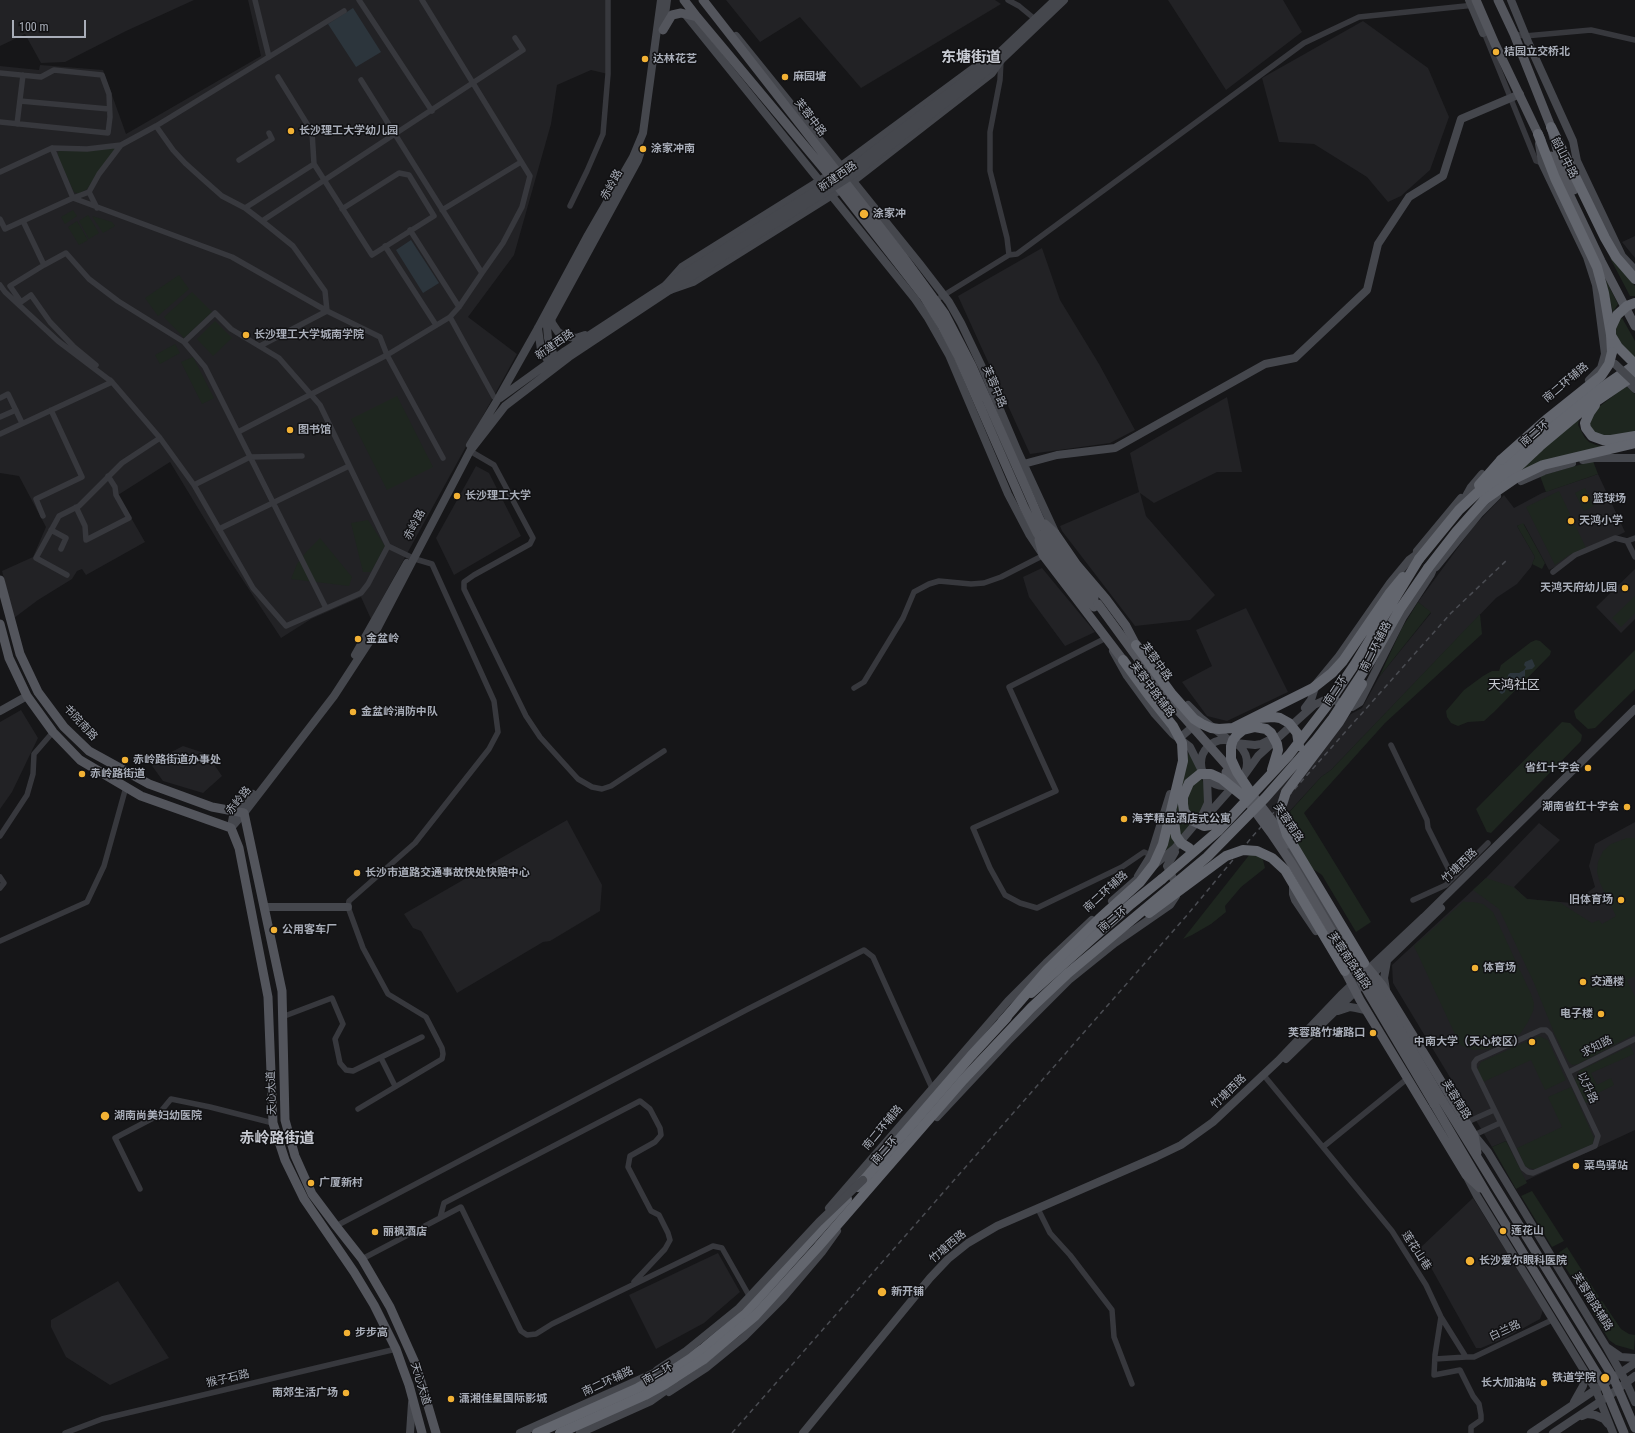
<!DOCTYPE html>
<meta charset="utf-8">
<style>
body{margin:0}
#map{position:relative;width:1635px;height:1433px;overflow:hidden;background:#161618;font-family:"Roboto Condensed",sans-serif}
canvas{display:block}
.scale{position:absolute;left:12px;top:20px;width:74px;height:18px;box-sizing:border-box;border:2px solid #a8adb8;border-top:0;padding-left:5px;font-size:12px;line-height:14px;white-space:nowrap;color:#a8adb8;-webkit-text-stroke:3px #111113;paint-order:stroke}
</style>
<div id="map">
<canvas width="1635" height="1433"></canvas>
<div class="scale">100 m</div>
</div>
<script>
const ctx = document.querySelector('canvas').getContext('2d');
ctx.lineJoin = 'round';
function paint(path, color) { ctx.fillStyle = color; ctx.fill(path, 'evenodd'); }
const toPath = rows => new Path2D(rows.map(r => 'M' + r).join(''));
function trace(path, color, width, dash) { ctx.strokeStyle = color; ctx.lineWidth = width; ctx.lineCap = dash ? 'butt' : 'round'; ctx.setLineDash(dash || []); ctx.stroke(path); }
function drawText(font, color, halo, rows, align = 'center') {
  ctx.font = font + ' "Roboto Condensed","Noto Sans SC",sans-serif'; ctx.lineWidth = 3; ctx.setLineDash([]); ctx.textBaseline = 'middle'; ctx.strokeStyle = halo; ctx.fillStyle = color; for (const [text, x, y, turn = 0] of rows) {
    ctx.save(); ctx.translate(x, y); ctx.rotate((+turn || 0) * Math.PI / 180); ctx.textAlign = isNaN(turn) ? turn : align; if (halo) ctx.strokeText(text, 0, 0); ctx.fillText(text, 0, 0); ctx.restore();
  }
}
paint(toPath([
 [0,0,194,0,126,31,65,62,41,63,25,34,0,46],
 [248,0,609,0,608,74,591,70,557,85,551,124,514,255,468,317,517,354,371,619,361,597,311,619,281,638,227,556,170,462,118,495,145,542,86,575,82,569,77,571,72,579,38,600,14,618,2,571,33,557,46,527,19,476,0,473,0,66,39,70,40,65,103,70,126,134,261,56],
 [726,0,995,0,1001,4,861,88,800,17,760,42],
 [1168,0,1283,0,1302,32,1226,90],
 [1363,21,1428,68,1449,117,1430,170,1401,196,1388,202,1367,177,1314,144,1279,142,1262,78],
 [1635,236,1635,258,1622,242],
 [1042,248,1060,300,1099,364,1135,430,1110,443,1030,454,958,296],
 [1227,397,1242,472,1217,472,1154,503,1140,493,1146,516,1215,595,1190,620,1135,626,1062,531,1060,526,1139,492,1130,453],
 [476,466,489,473,521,536,454,575,436,538],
 [1598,474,1625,532,1549,570,1524,524,1517,526,1535,557,1531,567,1517,584,1496,598,1331,770,1321,777,1277,825,1262,804,1351,714,1362,708,1379,677,1431,613,1418,602,1473,527,1504,495,1514,508,1542,493],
 [1042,568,1095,632,1065,646,1029,597,1023,577],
 [1635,569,1635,619,1621,633,1596,607],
 [1246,608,1288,692,1227,721,1207,716,1182,682,1212,666,1196,630],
 [21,710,38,738,12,792,0,809,0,722],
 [183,746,207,754,222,776,203,793,163,781,150,763],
 [567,820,602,885,600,911,550,941,543,942,457,993,421,931,413,928,404,914],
 [1635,822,1635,1130,1525,1181,1506,1141,1492,1147,1393,983,1392,965,1486,878,1539,823,1560,840,1514,887,1527,899,1572,903,1595,887,1589,866,1595,844],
 [1473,1198,1543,1310,1540,1319,1505,1338,1481,1348,1476,1348,1420,1248],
 [718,1253,740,1292,704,1323,656,1349,629,1295],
 [118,1281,169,1358,110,1385,66,1357,51,1327,51,1320]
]), '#222225');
paint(toPath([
 [115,148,116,150,87,189,79,194,74,192,58,157,58,152,61,150],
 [73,210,77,216,65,224,61,217],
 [88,215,99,233,89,239,79,221],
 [92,216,112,222,115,226,103,233],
 [77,221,88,240,79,245,68,227],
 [1609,256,1635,286,1635,296,1630,296],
 [179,275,189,289,158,316,145,298],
 [1605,278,1618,304,1613,312],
 [192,292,212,312,184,338,164,317],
 [1621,316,1635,341,1635,357,1633,358,1618,339,1615,333,1616,325],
 [215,321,232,338,213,356,197,339],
 [175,344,180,353,160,364,155,355],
 [193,357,214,398,202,404,181,362],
 [1626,386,1635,394,1635,433,1624,436,1594,436,1588,420,1591,413],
 [397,396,433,467,387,490,351,419],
 [1579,419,1578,425,1585,438,1589,442,1596,445,1606,447,1513,476,1538,452],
 [1593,461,1598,474,1546,492,1540,476],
 [1585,488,1594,506,1584,511,1575,493],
 [1559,491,1586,548,1569,555,1555,565,1526,507],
 [368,520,385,546,371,572,363,572,351,523],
 [1523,523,1545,563,1542,569,1532,564,1535,557,1517,526],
 [320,538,352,577,349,586,291,579,297,564,307,551],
 [1635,596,1635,613,1621,627,1612,618],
 [1418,602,1431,612,1379,677,1402,628],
 [1480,614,1482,634,1385,723,1304,813,1371,922,1356,932,1322,875,1310,867,1292,838,1285,817,1321,777,1331,770],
 [1536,640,1540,641,1551,651,1550,655,1494,712,1484,721,1468,722,1458,726,1451,723,1447,717,1446,711,1464,690,1483,676,1492,671,1499,671,1501,665,1531,642],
 [1635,650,1635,689,1595,728,1588,729,1576,718,1574,711],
 [1562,722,1570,723,1582,735,1581,741,1491,833,1487,832,1476,809],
 [1189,752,1198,765,1205,789,1204,808,1181,838,1163,855],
 [1627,838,1635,838,1635,976,1627,980,1635,997,1635,1034,1578,1064,1572,1065,1568,1061,1555,1035,1534,983,1499,909,1473,890,1486,878,1513,887,1527,899,1559,902,1592,923,1599,920,1602,924,1616,916,1600,883,1597,872,1598,862,1603,851,1611,844],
 [1250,854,1262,856,1265,868,1241,887,1225,906,1226,912,1211,924,1192,935,1183,939],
 [1464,901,1465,902,1473,902,1483,904,1493,912,1531,994,1534,1003,1533,1011,1528,1022,1520,1034,1489,1049,1473,1050,1460,1045,1414,946],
 [1539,1036,1548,1040,1566,1080,1545,1090,1531,1060,1483,1082,1477,1070,1481,1062],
 [1630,1046,1634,1054,1591,1073,1597,1085,1611,1078,1614,1085,1590,1097,1592,1100,1587,1103,1585,1102,1575,1080,1579,1071],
 [1571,1087,1594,1138,1593,1144,1537,1170,1525,1167,1517,1148,1562,1127,1548,1097],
 [1506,1141,1527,1183,1516,1189,1492,1147],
 [1532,1191,1564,1241,1552,1247,1521,1196],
 [1567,1247,1599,1297,1588,1303,1557,1254],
 [1602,1301,1621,1329,1629,1334,1635,1335,1634,1350,1616,1345,1609,1340,1590,1308]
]), '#1e261f');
paint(toPath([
 [353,8,381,52,356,67,328,24],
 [411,240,439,283,423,293,396,250],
 [1532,659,1535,666,1532,669,1525,670,1525,676,1518,682,1515,679,1506,687,1505,692,1502,694,1500,693,1499,691,1501,685,1507,681,1508,675,1510,673,1519,673,1524,670,1526,667,1524,665,1525,662]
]), '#2c353c');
trace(toPath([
 [255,0,269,57],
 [359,0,432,111],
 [422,0,530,176,522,207,503,243,482,273],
 [1008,0,1019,6,1036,20],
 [1483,30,1536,161,1542,163],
 [1514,34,1525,36,1591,30,1635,40],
 [0,73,41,77,54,70,102,75,109,94,110,117,108,133,0,122],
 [278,77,312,132,314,164,372,255,434,216,409,175,399,173,342,209],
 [20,101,109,109],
 [17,124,23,75],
 [156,126,173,150,185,163,205,181,222,196,245,208,262,221,293,246,325,291,327,311],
 [52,148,73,198,89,192,99,174,121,145],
 [239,160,272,139,269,133],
 [0,172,52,148,87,149,121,145,156,126,344,11],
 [89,192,97,208],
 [570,206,587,171,603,134,608,74,608,0],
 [245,208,314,164],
 [442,210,521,162],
 [0,219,5,229,73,198,232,257,327,311],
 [23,221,44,265,66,253,89,279,118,301,184,342],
 [262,221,523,50,515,38],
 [410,230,459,307],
 [385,246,436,325],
 [1009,255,1017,254,1304,43,1359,17,1475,5],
 [44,265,10,286,21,302,31,295,50,322,73,346,96,365],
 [0,285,5,292,58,341,112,382,160,438,194,485,253,588,286,626,361,593,368,584,388,546],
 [936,300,1009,255,1007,238,990,171,990,132,1000,80,1001,60],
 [450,317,494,397],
 [260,346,327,311,380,337,387,355,443,458],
 [0,398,8,394,22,423],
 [0,417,16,410],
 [238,432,387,355,450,317,459,307,482,273,361,80],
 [0,434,112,382,110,380],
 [470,451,494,465,533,538,530,544,474,575,464,582,464,589,526,716,540,737,578,779,592,787,602,789,611,786,664,751],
 [194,485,250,457,302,456],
 [76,507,85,526,86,540,129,518,116,495,115,487,108,476],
 [43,516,36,499,82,477,51,410],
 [219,529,349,466],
 [51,530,66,538,61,549],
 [1627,541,1635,538],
 [1553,572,1575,555,1615,538,1627,541,1635,557],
 [67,575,36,558,59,516,79,506,122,463,160,438],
 [326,608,205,367,184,342,215,313,231,329,279,358,320,405,388,546,415,559,432,564,494,701,498,732,489,749,415,843,349,901,348,907,363,948,388,994,426,1017,442,1048,443,1054,442,1059,358,1109],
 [1106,638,1009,687,1056,791,973,828,990,868,1005,895,1020,903,1037,908,1122,867,1144,852,1151,855],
 [854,688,864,682,903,618,914,592,929,584,939,581,971,584,984,583,1001,577,1044,555],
 [1391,745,1427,820,1428,828,1453,878],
 [0,836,27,795,33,774,34,754,53,732],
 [0,877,4,883,0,888],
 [1413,900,1446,885,1488,843],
 [0,941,87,902,104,866,126,787],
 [282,1017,332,998,343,1024,335,1039,340,1063,346,1070,353,1071,422,1037],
 [1541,1030,1546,1030,1550,1034,1598,1136,1595,1146,1533,1173,1528,1172,1523,1168,1474,1068,1474,1063,1477,1059,1541,1030],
 [381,1058,395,1086],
 [1569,1072,1635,1039],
 [1266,1078,1392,1231,1426,1285,1441,1317,1466,1357,1435,1359],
 [1465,1123,1494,1110],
 [1472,1136,1500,1123],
 [1323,1147,1408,1078],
 [140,1189,115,1138,157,1116,171,1099,210,1107,273,1123],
 [1038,1209,1050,1233,1070,1255,1112,1310,1114,1337,1132,1384],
 [440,1218,444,1203,640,1101,650,1109,660,1128,661,1135,655,1142,630,1156,628,1167,651,1211,659,1215,668,1233,670,1240,665,1249,634,1282],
 [336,1226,748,1009,864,950,873,957,932,1088],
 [362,1259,461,1207,521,1331,527,1335,536,1334,552,1324,713,1246,722,1248,751,1299],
 [1441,1317,1435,1355,1434,1375,1460,1370,1473,1396,1479,1404,1481,1415,1481,1420,1471,1427,1471,1433],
 [1466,1357,1474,1357,1552,1320],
 [65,1433,102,1419,396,1349]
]), '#37383d', 5.5);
trace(toPath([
 [1469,0,1483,33],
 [1511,0,1529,44,1573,141,1577,161,1622,256,1635,270],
 [685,14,915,299,928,318,949,355,1008,494,1029,534,1041,552],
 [663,29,667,0],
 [736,36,919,263,949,302,961,323,982,367,1018,452,1055,532],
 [1539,144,1542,163,1587,257,1596,285,1605,354,1601,368,1589,380],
 [551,317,552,323,558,332,565,336,576,338,585,335],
 [538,328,541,350,549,362,553,364],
 [556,362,548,338,547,327,638,160,641,151],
 [1629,383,1635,389],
 [500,398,565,351,666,285,682,267,829,175,982,62,997,55,1055,0],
 [470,445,498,399,538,328,588,235,633,157,643,133,661,0],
 [1583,460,1594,458,1635,458],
 [1016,466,1057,455,1115,448,1265,364,1295,358,1367,290,1378,244,1409,197,1443,176,1461,119,1520,94],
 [1521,481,1544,471,1572,463],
 [1460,507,1471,487,1482,474],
 [1417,551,1461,498],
 [1436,567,1479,514,1497,496],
 [1113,651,1127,676,1154,713,1173,734,1190,747,1201,769],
 [355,655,407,563],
 [1188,705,1202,719,1230,741],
 [1305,708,1311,700,1316,684,1339,656,1390,583,1409,560,1424,549],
 [0,711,27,696],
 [1174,734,1182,736,1197,723],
 '1201 763a23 23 0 1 1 46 0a23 23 0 1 1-46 0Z',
 [1235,743,1255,745,1261,744,1271,739],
 [1242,784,1243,777,1258,756,1314,705,1329,698,1334,699,1343,706,1352,707,1360,702,1403,617,1431,574,1437,560],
 [1204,819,1236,783],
 [231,827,234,811,253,794],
 [231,828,244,813,334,696,375,633,470,451,505,406,569,357,670,290,693,282,848,185,992,73,1001,60,1064,0],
 [1283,840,1300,867,1310,874],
 [1153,866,1175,848,1202,816,1208,803,1207,779],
 [1302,870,1359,964],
 [1138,876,1151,855,1170,794],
 [1293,883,1293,894,1295,900,1316,931],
 [1112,901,1144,873],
 [265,907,348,907],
 [1369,978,1441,908],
 [1386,990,1384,978,1387,961],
 [1338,1011,1350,1007,1356,1008,1365,1010,1368,1013],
 [1286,1059,1359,988],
 [937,1117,1008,1041,1069,980,1115,943,1170,905,1176,896,1177,886,1167,866,1175,852],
 [1474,1135,1488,1152,1607,1348,1626,1382,1635,1402],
 [1467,1177,1477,1196,1596,1390,1613,1433],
 [829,1208,1008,1001,1046,963,1092,920],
 [1608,1348,1621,1357,1635,1358],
 [1574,1402,1583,1386,1585,1377,1583,1371],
 [1582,1416,1587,1414,1595,1415,1604,1419,1608,1424],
 [410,1433,412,1403],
 [520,1433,663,1369],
 [580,1433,651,1401,675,1384],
 [803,1433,930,1278,948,1259,968,1243,997,1226,1156,1157,1181,1145,1213,1122,1278,1061,1341,995,1424,917,1635,709],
 [1531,1433,1635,1363],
 [1553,1433,1610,1395,1635,1376]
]), '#45474d', 8);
trace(toPath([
 [684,0,697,17,829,175,924,297,942,326,958,356,1024,507,1037,533,1063,569,1094,607],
 [703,0,902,255,945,314,972,366,1040,520,1055,546,1094,598],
 [1476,0,1495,44,1541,140],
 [1498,0,1514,34,1551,127,1560,160,1574,190],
 [663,30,672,15,681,13,697,17],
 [1551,156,1601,261,1635,326],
 [1045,524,1055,533,1077,565,1106,599,1126,626,1136,645],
 [1039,540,1043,555,1123,660],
 [0,580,20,654,38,692,64,727,89,751,149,784,212,807,244,813,282,991,285,1120,295,1156,312,1194,336,1226,362,1259,390,1307,416,1365,436,1433],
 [0,624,9,658,27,696,53,732,80,760,141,796,231,828,239,848,268,997,273,1123,285,1160,304,1199,354,1272,374,1305,396,1349,402,1366,409,1385,422,1433],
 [1364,963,1382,985,1474,1135,1477,1153],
 [1345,971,1360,1000,1466,1175,1480,1188],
 [1442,1100,1613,1377,1635,1428],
 [1434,1104,1487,1194,1604,1385,1624,1433]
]), '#53555c', 9);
trace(toPath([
 [1551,127,1605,238,1616,257,1635,279],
 [1538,134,1555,178,1597,267,1604,293,1611,335,1612,352],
 [1612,337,1618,347,1635,364],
 [1595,405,1590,412,1585,423,1586,428,1592,436,1603,440,1611,440,1635,436],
 [1479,485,1501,460],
 [1419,559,1459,510,1526,447,1578,404,1635,365],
 [1428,568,1456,532,1494,489,1540,446,1583,410,1635,375],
 [1031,993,1131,904,1162,879],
 [858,1187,971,1056,1007,1017],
 [537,1433,638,1388,678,1366,704,1348,746,1312,847,1199]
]), '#63666e', 10);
trace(toPath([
 [732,1433,1188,914,1252,837,1451,613,1508,559]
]), '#4a4c52', 1.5, [5, 4]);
trace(toPath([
 [666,285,850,169,997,55],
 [670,290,854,174,1001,60],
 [1615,364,1633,381],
 [657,1370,686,1351,739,1308,819,1222,863,1180],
 [669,1392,706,1368,744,1337,783,1298,822,1252,837,1231]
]), '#45474d', 8);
trace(toPath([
 [1098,604,1166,697,1237,777],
 [1226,772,1271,833,1292,864,1434,1104],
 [1248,789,1271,819,1288,844],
 [1357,957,1442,1100]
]), '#53555c', 9);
trace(toPath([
 [1611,335,1611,328,1617,315,1627,306,1635,303],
 [1501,460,1546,420,1601,376,1609,364,1612,352],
 [1484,500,1516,478,1543,465,1635,443],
 [1136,645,1171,693,1194,719,1202,724,1211,728,1219,729,1233,728,1313,688,1332,673,1343,661,1389,594,1403,577],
 [1362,684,1339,722,1286,792,1281,808,1281,816,1287,835,1364,963],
 [1259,718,1274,717,1280,718,1289,723,1297,733,1299,746],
 [1249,790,1237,772,1231,759,1231,746,1233,740,1237,735,1243,730,1255,727,1266,729,1271,733,1277,744,1278,750,1272,770],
 [1173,814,1176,836,1181,843,1189,848],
 [1227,817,1210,825,1204,826,1191,820,1184,811,1183,804,1183,797,1189,783,1200,774,1211,774,1222,779,1243,796],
 [1162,879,1218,831,1289,755,1326,707,1355,664,1419,559],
 [1149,913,1226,856,1243,850,1257,851,1272,858,1285,870,1345,971],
 [1002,1022,1047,970,1099,919,1140,882,1154,864,1163,844,1183,761,1182,743,1173,726,1150,697,1123,660],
 [560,1433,645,1395,665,1384,704,1359,755,1316,818,1247,963,1080,1031,1008,1067,974,1207,857,1265,798,1316,740,1333,718,1371,660,1400,609,1428,568]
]), '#63666e', 10);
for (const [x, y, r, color] of [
 [1496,52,4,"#f2b134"],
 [645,59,4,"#f2b134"],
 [785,77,4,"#f2b134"],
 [291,131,4,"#f2b134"],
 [643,149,4,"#f2b134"],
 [864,214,5,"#f2b134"],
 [246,335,4,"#f2b134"],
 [290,430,4,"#f2b134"],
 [457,496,4,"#f2b134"],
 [1585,499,4,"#f2b134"],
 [1571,521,4,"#f2b134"],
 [1625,588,4,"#f2b134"],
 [358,639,4,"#f2b134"],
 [353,712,4,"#f2b134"],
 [125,760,4,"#f2b134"],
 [1588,768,4,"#f2b134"],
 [82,774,4,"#f2b134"],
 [1627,807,4,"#f2b134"],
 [1124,819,4,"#f2b134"],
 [357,873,4,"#f2b134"],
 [1621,900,4,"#f2b134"],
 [274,930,4,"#f2b134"],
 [1475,968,4,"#f2b134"],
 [1583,982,4,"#f2b134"],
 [1601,1014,4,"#f2b134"],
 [1373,1033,4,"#f2b134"],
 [1532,1042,4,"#f2b134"],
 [105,1116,5,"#f2b134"],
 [1576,1166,4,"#f2b134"],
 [311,1183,4,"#f2b134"],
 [1503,1231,4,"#f2b134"],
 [375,1232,4,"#f2b134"],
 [1470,1261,5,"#f2b134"],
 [882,1292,5,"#f2b134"],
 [347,1333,4,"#f2b134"],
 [1605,1378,5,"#f2b134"],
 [1544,1383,4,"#f2b134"],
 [346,1393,4,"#f2b134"],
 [451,1399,4,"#f2b134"]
]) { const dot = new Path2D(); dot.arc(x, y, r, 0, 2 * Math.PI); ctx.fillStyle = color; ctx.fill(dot); trace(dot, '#111113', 1.5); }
drawText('bold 11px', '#a8adb8', '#111113', [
 ["桔园立交桥北",1504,52],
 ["达林花艺",653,59],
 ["麻园塘",793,77],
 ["长沙理工大学幼儿园",299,131],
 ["涂家冲南",651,149],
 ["涂家冲",873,214],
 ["长沙理工大学城南学院",254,335],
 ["图书馆",298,430],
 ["长沙理工大学",465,496],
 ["篮球场",1593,499],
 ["天鸿小学",1579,521],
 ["天鸿天府幼儿园",1617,588,"right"],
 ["金盆岭",366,639],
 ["金盆岭消防中队",361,712],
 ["赤岭路街道办事处",133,760],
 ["省红十字会",1580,768,"right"],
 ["赤岭路街道",90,774],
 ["湖南省红十字会",1619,807,"right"],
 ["海芋精品酒店式公寓",1132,819],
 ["长沙市道路交通事故快处快赔中心",365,873],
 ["旧体育场",1613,900,"right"],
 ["公用客车厂",282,930],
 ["体育场",1483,968],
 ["交通楼",1591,982],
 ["电子楼",1593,1014,"right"],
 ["芙蓉路竹塘路口",1365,1033,"right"],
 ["中南大学（天心校区）",1524,1042,"right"],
 ["湖南尚美妇幼医院",114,1116],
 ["菜鸟驿站",1584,1166],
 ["广厦新村",319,1183],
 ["莲花山",1511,1231],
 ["丽枫酒店",383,1232],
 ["长沙爱尔眼科医院",1479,1261],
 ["新开铺",891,1292],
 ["步步高",355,1333],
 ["铁道学院",1596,1378,"right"],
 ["长大加油站",1536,1383,"right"],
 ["南郊生活广场",338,1393,"right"],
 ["潇湘佳星国际影城",459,1399]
], 'left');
drawText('11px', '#a8adb8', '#111113', [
 ["芙蓉中路",810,118,52],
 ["韶山中路",1564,158,63],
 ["新建西路",838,177,-35],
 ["赤岭路",612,185,-61],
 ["新建西路",555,345,-35],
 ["南二环辅路",1566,383,-40],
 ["芙蓉中路",994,387,67],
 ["南二环",1535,434,-41],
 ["赤岭路",415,525,-62],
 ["南二环辅路",1376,647,-63],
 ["芙蓉中路",1156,662,54],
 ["芙蓉中路辅路",1152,690,53],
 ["南二环",1336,691,-56],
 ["书院南路",80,723,47],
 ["赤岭路",239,801,-51],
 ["芙蓉南路",1288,823,56],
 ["竹塘西路",1460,866,-44],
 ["南二环辅路",1106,892,-42],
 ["南二环",1113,920,-40],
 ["芙蓉南路辅路",1349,961,56],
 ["求知路",1597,1047,-27],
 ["以升路",1587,1088,65],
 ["竹塘西路",1229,1092,-44],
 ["天心大道",272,1093,-91],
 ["芙蓉南路",1456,1100,58],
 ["南二环辅路",883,1128,-50],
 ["南二环",885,1151,-48],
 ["竹塘西路",948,1247,-40],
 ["莲花山巷",1416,1251,57],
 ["芙蓉南路辅路",1592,1302,58],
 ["白兰路",1505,1331,-25],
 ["南二环",658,1374,-30],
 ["猴子石路",228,1379,-13],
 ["南二环辅路",608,1382,-25],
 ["天心大道",420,1384,73]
]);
drawText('13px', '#c9ccd4', '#111113', [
 ["天鸿社区",1514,686]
]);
drawText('bold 15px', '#c9ccd4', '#111113', [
 ["东塘街道",971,58],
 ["赤岭路街道",277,1139]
]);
</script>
